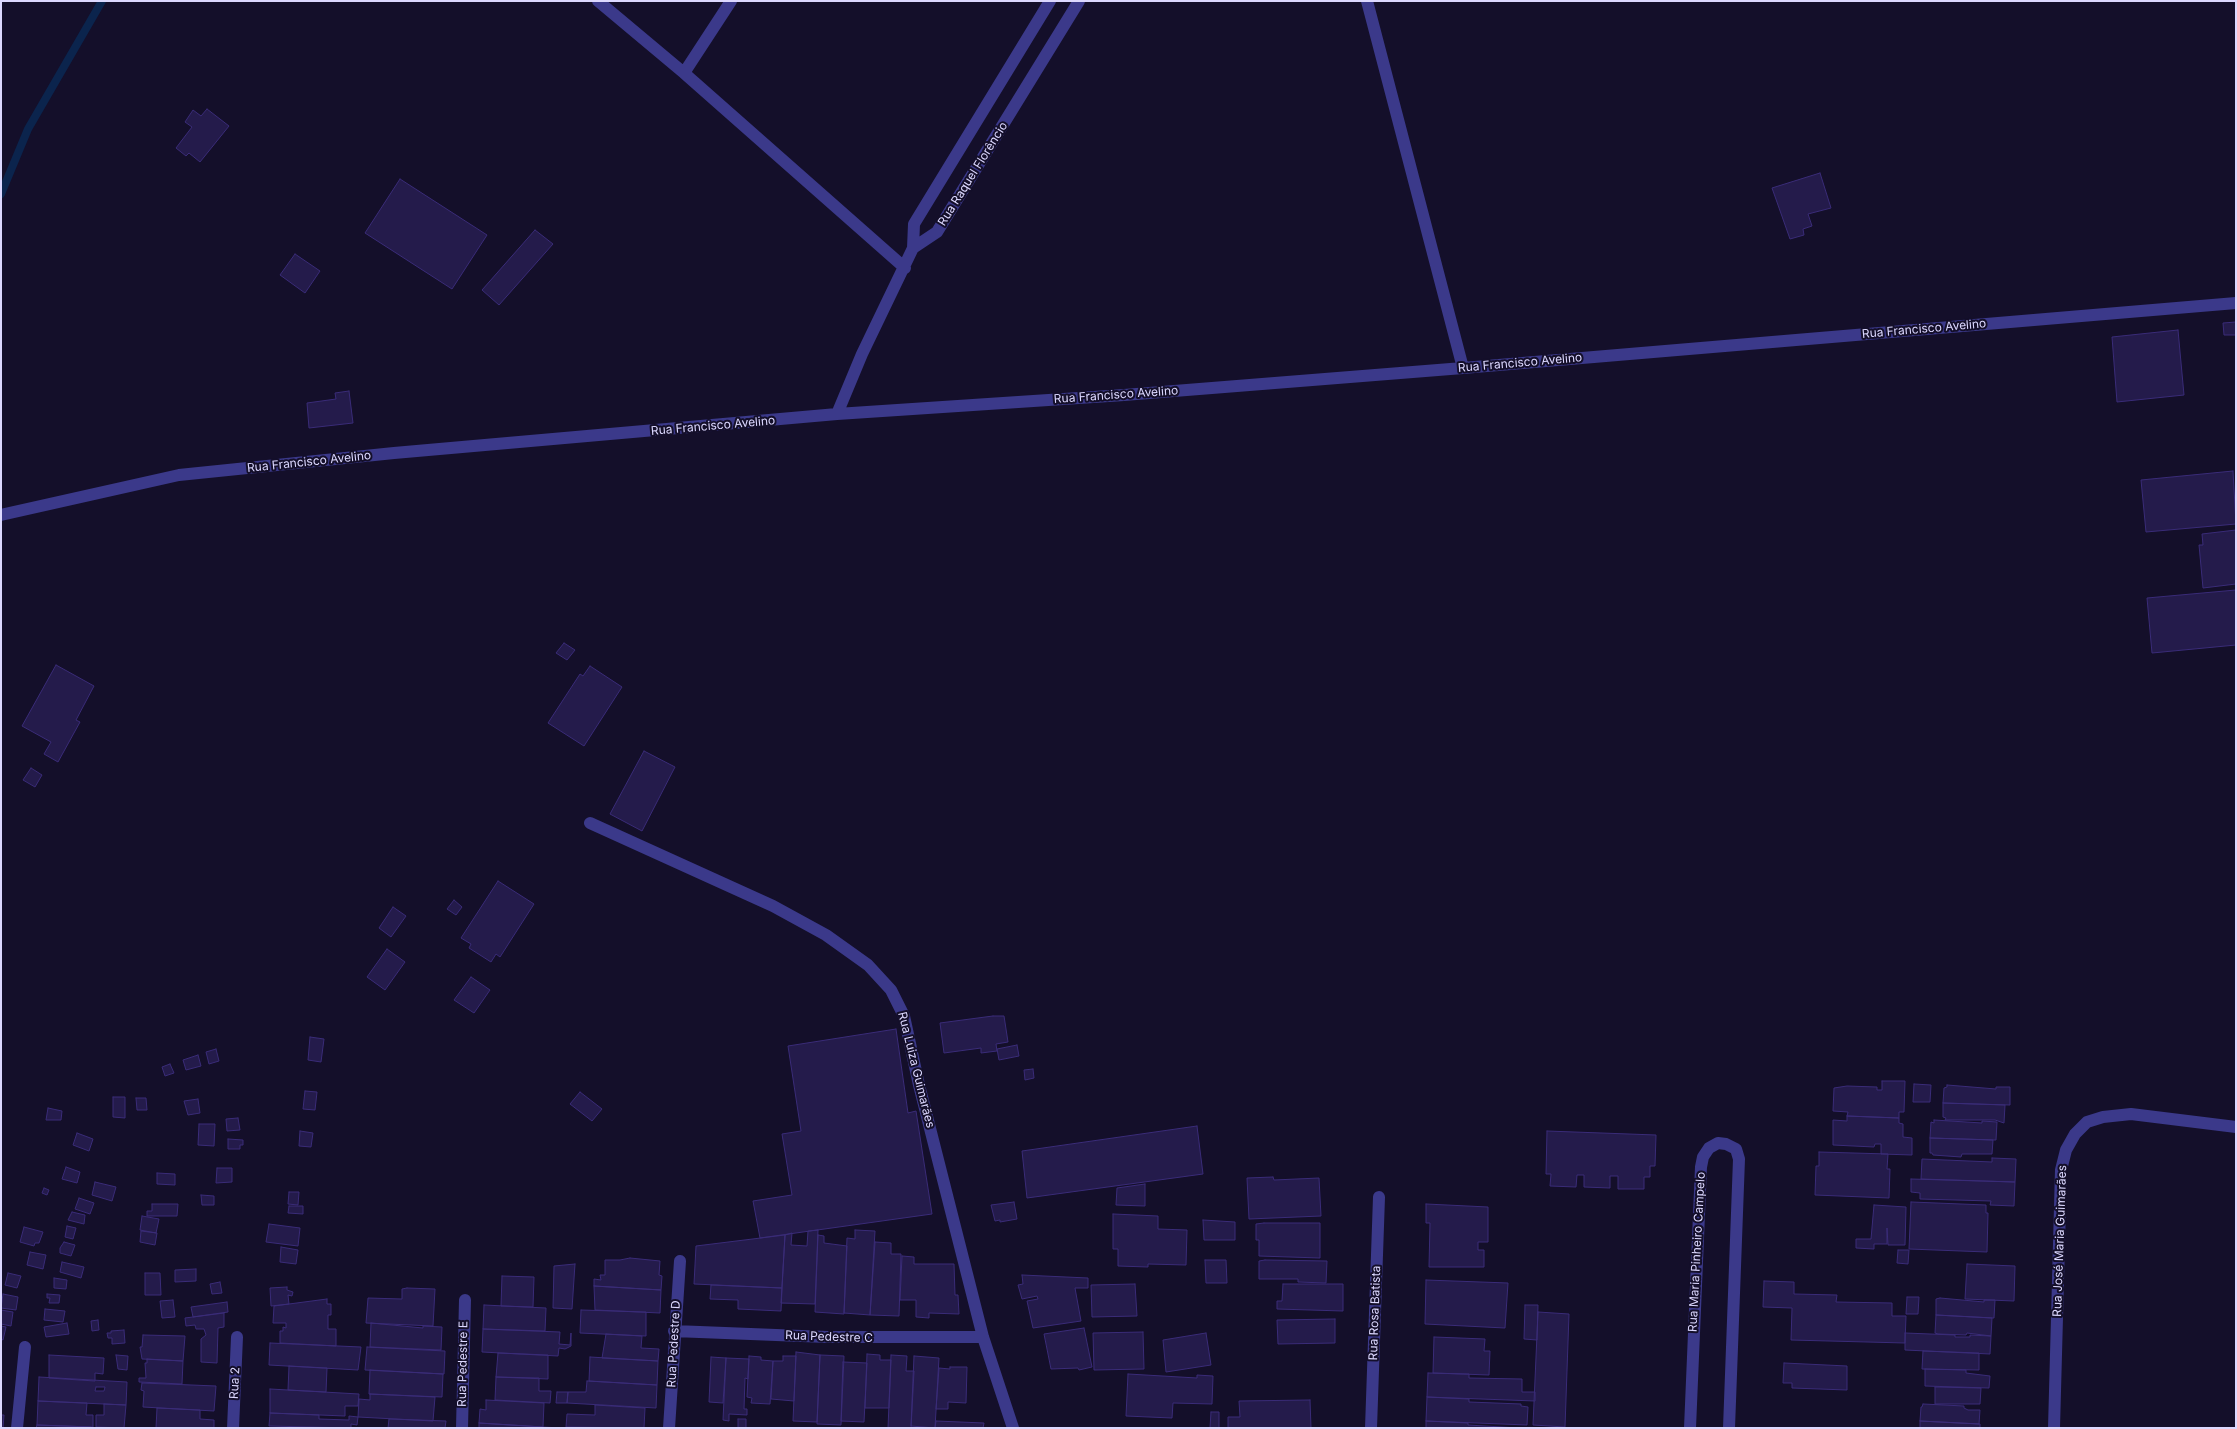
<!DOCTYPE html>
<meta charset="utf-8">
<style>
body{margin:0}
#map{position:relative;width:2237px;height:1429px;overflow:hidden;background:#140f2a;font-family:Inter,sans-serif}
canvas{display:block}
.frame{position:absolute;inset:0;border:2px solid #dcd8ff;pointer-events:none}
</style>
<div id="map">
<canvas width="2237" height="1429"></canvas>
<div class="frame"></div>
</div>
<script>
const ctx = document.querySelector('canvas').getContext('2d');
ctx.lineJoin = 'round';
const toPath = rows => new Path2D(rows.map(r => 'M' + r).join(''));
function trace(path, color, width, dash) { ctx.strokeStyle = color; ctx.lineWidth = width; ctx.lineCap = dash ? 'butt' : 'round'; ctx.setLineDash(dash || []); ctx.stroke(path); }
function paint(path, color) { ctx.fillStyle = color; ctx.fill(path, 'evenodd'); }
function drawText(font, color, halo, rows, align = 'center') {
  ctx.font = font + ' Inter,sans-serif'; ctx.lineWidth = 4; ctx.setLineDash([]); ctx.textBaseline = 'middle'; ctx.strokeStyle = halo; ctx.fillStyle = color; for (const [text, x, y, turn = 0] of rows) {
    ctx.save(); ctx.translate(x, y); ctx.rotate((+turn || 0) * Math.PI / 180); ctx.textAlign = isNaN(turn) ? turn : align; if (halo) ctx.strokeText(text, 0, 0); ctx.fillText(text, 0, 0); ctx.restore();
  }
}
trace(toPath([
 [1,194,28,129,102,1]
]), '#0b244d', 8);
const building = toPath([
 [207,109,229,126,200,162,189,153,186,156,176,148,192,127,185,122,193,110,201,116,207,109],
 [1820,173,1831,208,1808,214,1812,226,1803,229,1804,235,1790,239,1772,188,1820,173],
 [400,179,487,235,452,289,365,233,400,179],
 [535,230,553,244,499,305,482,290,535,230],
 [295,254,320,271,305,293,280,275,295,254],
 [2236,322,2236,335,2224,335,2223,323,2236,322],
 [2178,330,2184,395,2117,402,2112,337,2178,330],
 [349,391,353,423,309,428,307,403,336,399,335,393,349,391],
 [2233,471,2236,524,2146,532,2141,480,2233,471],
 [2236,530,2236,584,2203,588,2199,545,2203,545,2202,534,2236,530],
 [2236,590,2236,645,2152,653,2147,598,2236,590],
 [564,643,575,650,567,660,556,653,564,643],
 [56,665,94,686,76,720,80,722,58,762,44,754,51,742,22,726,56,665],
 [590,666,622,687,584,746,548,723,580,674,583,676,590,666],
 [644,751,675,767,642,831,610,814,644,751],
 [31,768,42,775,35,787,23,780,31,768],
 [498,881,534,904,500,957,496,954,491,962,469,948,471,944,461,938,498,881],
 [454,900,462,907,456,915,447,909,454,900],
 [393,907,406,916,391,937,379,928,393,907],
 [387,949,405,962,385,990,367,977,387,949],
 [471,977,490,990,474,1013,454,1000,471,977],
 [993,1016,1004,1016,1008,1042,996,1044,997,1051,981,1053,981,1048,944,1053,940,1023,993,1016],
 [896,1029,908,1113,916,1111,932,1214,760,1238,753,1201,792,1195,782,1134,801,1131,788,1046,896,1029],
 [310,1037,324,1039,321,1062,308,1060,310,1037],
 [1017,1045,1019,1056,999,1060,997,1049,1017,1045],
 [216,1049,219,1061,209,1064,206,1052,216,1049],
 [198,1055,201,1066,186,1070,183,1060,198,1055],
 [170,1064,174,1073,165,1076,162,1067,170,1064],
 [1033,1069,1034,1078,1025,1080,1024,1070,1033,1069],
 [1882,1081,1905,1081,1904,1112,1899,1112,1899,1118,1847,1116,1848,1112,1833,1111,1834,1088,1847,1086,1877,1087,1877,1090,1882,1090,1882,1081],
 [1914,1084,1931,1085,1930,1102,1913,1102,1914,1084],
 [1947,1085,1996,1089,1996,1087,2010,1087,2010,1105,1943,1103,1944,1088,1947,1087,1947,1085],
 [305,1091,317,1092,315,1110,303,1109,305,1091],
 [580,1092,602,1109,592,1121,570,1104,580,1092],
 [113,1097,125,1097,125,1118,113,1117,113,1097],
 [136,1098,146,1098,147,1110,137,1110,136,1098],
 [198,1099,200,1113,188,1115,184,1101,198,1099],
 [1943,1103,2005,1105,2004,1123,1995,1120,1945,1120,1946,1118,1943,1117,1943,1103],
 [48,1108,62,1111,61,1120,46,1120,48,1108],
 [1847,1116,1899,1118,1899,1123,1903,1124,1903,1137,1912,1138,1912,1155,1881,1154,1881,1144,1875,1144,1874,1147,1833,1145,1833,1120,1847,1121,1847,1116],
 [238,1118,240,1130,227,1131,226,1119,238,1118],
 [1934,1120,1982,1123,1982,1121,1997,1122,1996,1140,1930,1138,1931,1122,1934,1123,1934,1120],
 [199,1124,215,1124,214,1146,198,1145,199,1124],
 [1197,1126,1203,1174,1027,1198,1022,1151,1197,1126],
 [300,1131,313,1133,311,1147,299,1146,300,1131],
 [1547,1131,1656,1135,1655,1166,1650,1166,1650,1177,1644,1177,1644,1189,1618,1189,1618,1176,1610,1176,1610,1188,1584,1187,1584,1175,1577,1175,1576,1187,1550,1186,1551,1174,1546,1174,1547,1131],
 [77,1133,93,1139,89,1151,73,1145,77,1133],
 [1930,1138,1993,1140,1992,1154,1962,1154,1961,1157,1933,1155,1932,1153,1930,1153,1930,1138],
 [228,1139,243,1140,243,1145,240,1145,240,1149,228,1149,228,1139],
 [1819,1152,1888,1154,1887,1169,1890,1169,1889,1198,1815,1195,1816,1166,1819,1166,1819,1152],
 [1992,1158,2016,1159,2015,1182,1921,1179,1922,1159,1992,1162,1992,1158],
 [66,1167,80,1172,77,1183,62,1179,66,1167],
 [217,1168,232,1168,232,1182,216,1183,217,1168],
 [157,1173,175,1174,175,1185,157,1184,157,1173],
 [1273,1177,1274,1180,1319,1178,1321,1216,1249,1219,1247,1178,1273,1177],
 [1911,1179,2015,1182,2014,1206,1990,1205,1991,1201,1920,1199,1920,1193,1911,1192,1911,1179],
 [95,1182,116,1187,112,1201,92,1195,95,1182],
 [1145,1184,1145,1206,1116,1205,1117,1188,1145,1184],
 [44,1188,49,1190,47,1195,42,1193,44,1188],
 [289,1192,299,1192,298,1205,288,1204,289,1192],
 [201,1195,214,1196,214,1205,202,1205,201,1195],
 [79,1198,94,1203,90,1214,75,1209,79,1198],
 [1014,1202,1017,1219,1000,1222,1000,1220,995,1221,991,1205,1014,1202],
 [1911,1202,1986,1205,1986,1213,1988,1213,1987,1252,1909,1249,1911,1202],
 [152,1204,178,1204,177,1216,147,1216,147,1211,152,1211,152,1204],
 [1426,1204,1488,1207,1488,1242,1478,1242,1478,1250,1484,1250,1484,1267,1429,1267,1430,1223,1426,1223,1426,1204],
 [1874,1205,1906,1207,1905,1245,1888,1245,1887,1228,1887,1244,1874,1244,1874,1249,1856,1248,1856,1239,1871,1239,1874,1205],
 [289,1206,303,1206,303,1214,288,1213,289,1206],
 [72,1212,85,1215,84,1224,68,1220,72,1212],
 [1113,1214,1158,1216,1158,1229,1187,1230,1186,1265,1148,1264,1148,1267,1118,1266,1118,1249,1113,1249,1113,1214],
 [142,1216,159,1219,156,1233,140,1230,142,1216],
 [1203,1220,1235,1222,1235,1240,1204,1240,1203,1220],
 [1264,1223,1320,1223,1320,1258,1259,1256,1259,1240,1256,1240,1256,1224,1264,1223],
 [269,1224,300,1228,298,1246,266,1242,269,1224],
 [67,1226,76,1228,73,1239,65,1237,67,1226],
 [24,1227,43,1232,39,1243,35,1243,34,1246,20,1242,24,1227],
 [818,1230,815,1304,781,1303,785,1235,792,1233,791,1245,807,1246,808,1231,818,1230],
 [855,1230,875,1231,870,1315,844,1313,847,1238,855,1239,855,1230],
 [141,1231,157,1233,155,1245,140,1242,141,1231],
 [785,1235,782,1288,694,1284,696,1246,785,1235],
 [818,1235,824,1236,824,1243,847,1246,844,1314,815,1312,818,1235],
 [64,1242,75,1245,71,1256,60,1253,60,1248,64,1242],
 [875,1242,891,1243,891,1254,901,1254,899,1316,870,1315,875,1242],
 [281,1247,298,1250,296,1264,280,1262,281,1247],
 [1898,1250,1909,1250,1908,1264,1897,1263,1898,1250],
 [30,1252,46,1255,43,1269,27,1265,30,1252],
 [902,1256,914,1257,914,1264,954,1264,955,1295,958,1295,959,1314,929,1313,929,1318,916,1317,916,1300,900,1300,902,1256],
 [630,1258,660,1261,659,1275,662,1276,661,1290,594,1286,594,1279,601,1280,600,1275,605,1275,605,1260,620,1260,630,1258],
 [1205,1260,1226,1260,1227,1283,1206,1283,1205,1260],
 [1265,1260,1327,1261,1326,1283,1298,1282,1298,1279,1259,1279,1259,1261,1265,1260],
 [62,1262,84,1267,81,1278,60,1272,62,1262],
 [575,1264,572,1309,553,1308,554,1266,575,1264],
 [1967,1264,2015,1266,2014,1301,1965,1299,1967,1264],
 [196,1269,196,1281,175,1282,175,1270,196,1269],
 [8,1273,21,1276,17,1288,5,1285,8,1273],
 [145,1273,160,1273,161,1295,145,1295,145,1273],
 [1022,1275,1088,1278,1088,1288,1075,1288,1081,1321,1033,1328,1027,1301,1038,1299,1037,1296,1022,1299,1018,1285,1023,1284,1022,1275],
 [502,1276,534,1277,533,1307,501,1306,502,1276],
 [54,1278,67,1280,66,1289,54,1288,54,1278],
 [1426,1280,1508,1283,1505,1328,1425,1324,1426,1280],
 [1764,1281,1794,1282,1794,1294,1837,1295,1836,1302,1892,1303,1892,1316,1906,1316,1905,1343,1791,1340,1792,1308,1763,1307,1764,1281],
 [220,1282,222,1293,212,1294,210,1284,220,1282],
 [1135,1284,1137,1316,1092,1317,1091,1285,1135,1284],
 [1283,1284,1343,1284,1343,1311,1277,1309,1277,1301,1282,1301,1283,1284],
 [711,1285,782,1288,781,1311,738,1309,738,1300,710,1299,711,1285],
 [594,1286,661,1290,660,1313,595,1310,594,1286],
 [287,1287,287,1290,293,1292,292,1296,288,1295,289,1304,271,1306,270,1288,287,1287],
 [407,1288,435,1289,433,1326,366,1323,368,1298,402,1299,402,1289,407,1288],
 [3,1294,18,1297,16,1310,1,1308,3,1294],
 [47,1294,60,1295,59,1303,49,1303,50,1298,47,1298,47,1294],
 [1907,1297,1919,1297,1918,1314,1906,1314,1907,1297],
 [1940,1298,1984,1302,1984,1300,1995,1300,1994,1318,1936,1315,1936,1299,1940,1298],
 [327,1299,327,1304,331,1304,331,1315,328,1315,328,1329,336,1329,336,1346,280,1343,280,1331,283,1331,283,1327,286,1328,286,1323,273,1323,274,1306,327,1299],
 [173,1300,175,1317,162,1318,160,1301,173,1300],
 [227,1302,228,1312,193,1317,191,1307,227,1302],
 [484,1305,546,1308,545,1331,483,1329,484,1305],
 [1525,1305,1538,1305,1537,1340,1524,1339,1525,1305],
 [45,1309,65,1311,63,1322,44,1320,45,1309],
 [1,1310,13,1312,11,1326,1,1324,1,1310],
 [581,1310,646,1312,646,1336,580,1333,581,1310],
 [1538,1312,1569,1314,1565,1427,1533,1425,1538,1312],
 [224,1313,224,1327,218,1328,217,1363,201,1362,201,1339,206,1335,204,1329,196,1329,195,1325,186,1326,185,1318,224,1313],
 [1936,1315,1992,1318,1991,1336,1967,1333,1966,1335,1938,1334,1935,1333,1936,1315],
 [1335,1319,1335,1343,1278,1344,1277,1320,1335,1319],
 [98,1320,99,1330,92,1331,91,1321,98,1320],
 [67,1323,69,1334,46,1337,44,1327,67,1323],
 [371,1323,423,1328,423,1326,442,1327,441,1350,370,1347,371,1323],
 [1,1326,6,1327,3,1340,1,1339,1,1326],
 [1084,1328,1092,1367,1079,1370,1078,1368,1051,1369,1044,1334,1084,1328],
 [483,1329,560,1332,559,1344,570,1345,571,1333,571,1346,565,1349,559,1348,558,1356,482,1352,483,1329],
 [124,1330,125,1343,112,1344,112,1338,108,1338,107,1333,111,1333,111,1331,124,1330],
 [1143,1332,1144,1369,1094,1370,1093,1333,1143,1332],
 [1206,1333,1211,1365,1166,1372,1163,1340,1206,1333],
 [1905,1333,1955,1335,1955,1337,1970,1337,1970,1335,1991,1336,1990,1354,1905,1350,1905,1333],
 [606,1334,642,1336,641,1348,659,1349,658,1361,602,1358,606,1334],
 [143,1335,185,1336,183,1361,142,1359,140,1347,142,1347,143,1335],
 [1434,1337,1485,1339,1484,1351,1490,1351,1489,1375,1433,1373,1434,1337],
 [270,1343,361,1347,358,1370,269,1365,270,1343],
 [367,1347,445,1351,444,1374,365,1370,367,1347],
 [1923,1351,1979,1353,1979,1370,1922,1369,1923,1351],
 [796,1352,820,1355,817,1422,793,1421,796,1352],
 [498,1353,548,1355,548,1379,496,1377,498,1353],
 [867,1354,880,1355,880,1360,891,1360,889,1408,865,1408,867,1354],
 [49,1355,104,1358,103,1374,95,1373,95,1381,49,1378,49,1355],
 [116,1355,128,1356,127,1370,118,1369,116,1355],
 [820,1355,844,1356,841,1425,817,1424,820,1355],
 [891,1355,907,1356,906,1371,914,1371,911,1428,888,1428,891,1355],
 [749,1356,761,1357,761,1360,773,1361,770,1404,751,1403,752,1398,747,1397,749,1356],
 [783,1356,796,1356,794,1401,771,1399,773,1361,783,1361,783,1356],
 [914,1356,939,1358,935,1428,911,1426,914,1356],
 [590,1357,658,1361,657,1385,589,1381,590,1357],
 [711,1357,726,1358,723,1403,709,1402,711,1357],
 [726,1358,749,1359,748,1379,745,1378,744,1409,747,1409,747,1415,729,1414,729,1421,723,1420,726,1358],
 [147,1359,183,1361,182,1384,139,1382,139,1378,146,1378,145,1363,147,1363,147,1359],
 [843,1362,867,1363,864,1422,841,1421,843,1362],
 [1784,1363,1847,1366,1847,1390,1792,1388,1792,1383,1783,1383,1784,1363],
 [289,1366,327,1368,326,1392,288,1390,289,1366],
 [950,1367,967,1367,966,1403,948,1402,948,1409,936,1409,939,1368,950,1369,950,1367],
 [1925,1369,1966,1370,1966,1373,1990,1376,1989,1388,1925,1386,1925,1369],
 [370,1370,443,1374,442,1397,369,1394,370,1370],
 [1428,1373,1469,1374,1469,1378,1522,1379,1522,1392,1535,1392,1535,1401,1427,1397,1428,1373],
 [1128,1374,1197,1378,1197,1375,1213,1376,1212,1404,1173,1403,1172,1418,1126,1416,1128,1374],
 [39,1377,127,1382,126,1405,38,1401,39,1377],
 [96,1387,105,1387,104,1391,95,1391,96,1387],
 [496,1377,539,1378,539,1391,551,1391,550,1403,495,1400,496,1377],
 [587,1381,657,1385,656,1408,567,1403,568,1392,586,1392,587,1381],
 [142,1383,216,1386,214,1411,143,1407,144,1391,141,1390,142,1383],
 [1935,1387,1981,1388,1980,1404,1935,1404,1935,1387],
 [270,1389,359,1394,358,1406,345,1406,345,1416,270,1413,270,1389],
 [557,1392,568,1392,567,1403,556,1403,557,1392],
 [370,1394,435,1397,433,1421,358,1417,359,1399,370,1400,370,1394],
 [1427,1397,1469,1399,1469,1402,1521,1404,1521,1406,1528,1407,1527,1425,1426,1421,1427,1397],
 [486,1400,544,1403,543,1427,479,1423,480,1409,486,1410,486,1400],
 [1310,1400,1311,1428,1228,1428,1228,1417,1240,1417,1239,1401,1310,1400],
 [38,1401,87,1403,86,1415,93,1415,93,1427,37,1425,38,1401],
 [104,1404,126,1405,124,1428,96,1427,96,1415,104,1415,104,1404],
 [1923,1404,1964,1406,1964,1408,1968,1410,1980,1410,1979,1424,1920,1421,1921,1407,1922,1407,1923,1404],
 [595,1405,645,1408,644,1428,566,1427,567,1414,595,1415,595,1405],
 [157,1408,200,1410,200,1419,214,1420,214,1428,156,1428,157,1408],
 [1211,1412,1219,1412,1219,1428,1210,1428,1211,1412],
 [270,1413,319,1415,319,1419,349,1420,349,1416,358,1417,357,1425,351,1424,351,1428,269,1426,270,1413],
 [1,1415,4,1415,3,1428,1,1428,1,1415],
 [389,1419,446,1421,445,1428,388,1428,389,1419],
 [738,1419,746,1419,746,1428,738,1428,738,1419],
 [936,1421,984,1423,983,1428,935,1428,936,1421],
 [1426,1421,1468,1423,1468,1425,1519,1428,1426,1428,1426,1421],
 [1920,1421,1980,1424,1980,1428,1920,1428,1920,1421],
 [479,1423,543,1427,560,1428,479,1428,479,1423],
 [37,1425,91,1427,91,1428,36,1428,37,1425]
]);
paint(building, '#241b4b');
trace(building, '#3a2c78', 1);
trace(toPath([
 [598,1,684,73,905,268],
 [1367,1,1463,368],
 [684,73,731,1],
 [913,248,937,232,1079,1],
 [837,414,862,354,913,248,914,224,1050,1],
 [1,515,179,475,394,453,837,414,1124,395,1463,368,2236,303],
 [590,823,773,906,826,935,868,965,891,990,904,1016,919,1085,983,1337,1013,1428],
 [674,1331,827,1337,983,1337],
 [17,1428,25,1347],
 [233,1428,237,1337],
 [462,1428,465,1300],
 [669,1428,680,1261],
 [1371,1428,1379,1197],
 [1690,1428,1701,1167,1703,1157,1709,1148,1718,1143,1726,1144,1736,1149,1739,1159,1729,1428],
 [2054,1428,2061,1170,2066,1150,2075,1134,2087,1122,2103,1117,2131,1114,2236,1127]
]), '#3b398a', 12);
drawText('12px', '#dcd8ff', '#140f2a', [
 ["Rua Raquel Florêncio",973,174,-58],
 ["Rua Francisco Avelino",1924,329,-5],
 ["Rua Francisco Avelino",1520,363,-5],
 ["Rua Francisco Avelino",1116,395,-4],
 ["Rua Francisco Avelino",713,426,-5],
 ["Rua Francisco Avelino",309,462,-6],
 ["Rua Luiza Guimarães",916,1070,76],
 ["Rua José Maria Guimarães",2060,1241,-88],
 ["Rua Maria Pinheiro Campelo",1697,1252,-87],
 ["Rua Rosa Batista",1375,1313,-88],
 ["Rua Pedestre C",829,1337,2],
 ["Rua Pedestre D",674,1344,-87],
 ["Rua Pedestre E",463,1364,-89],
 ["Rua 2",235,1383,-87]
]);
</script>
